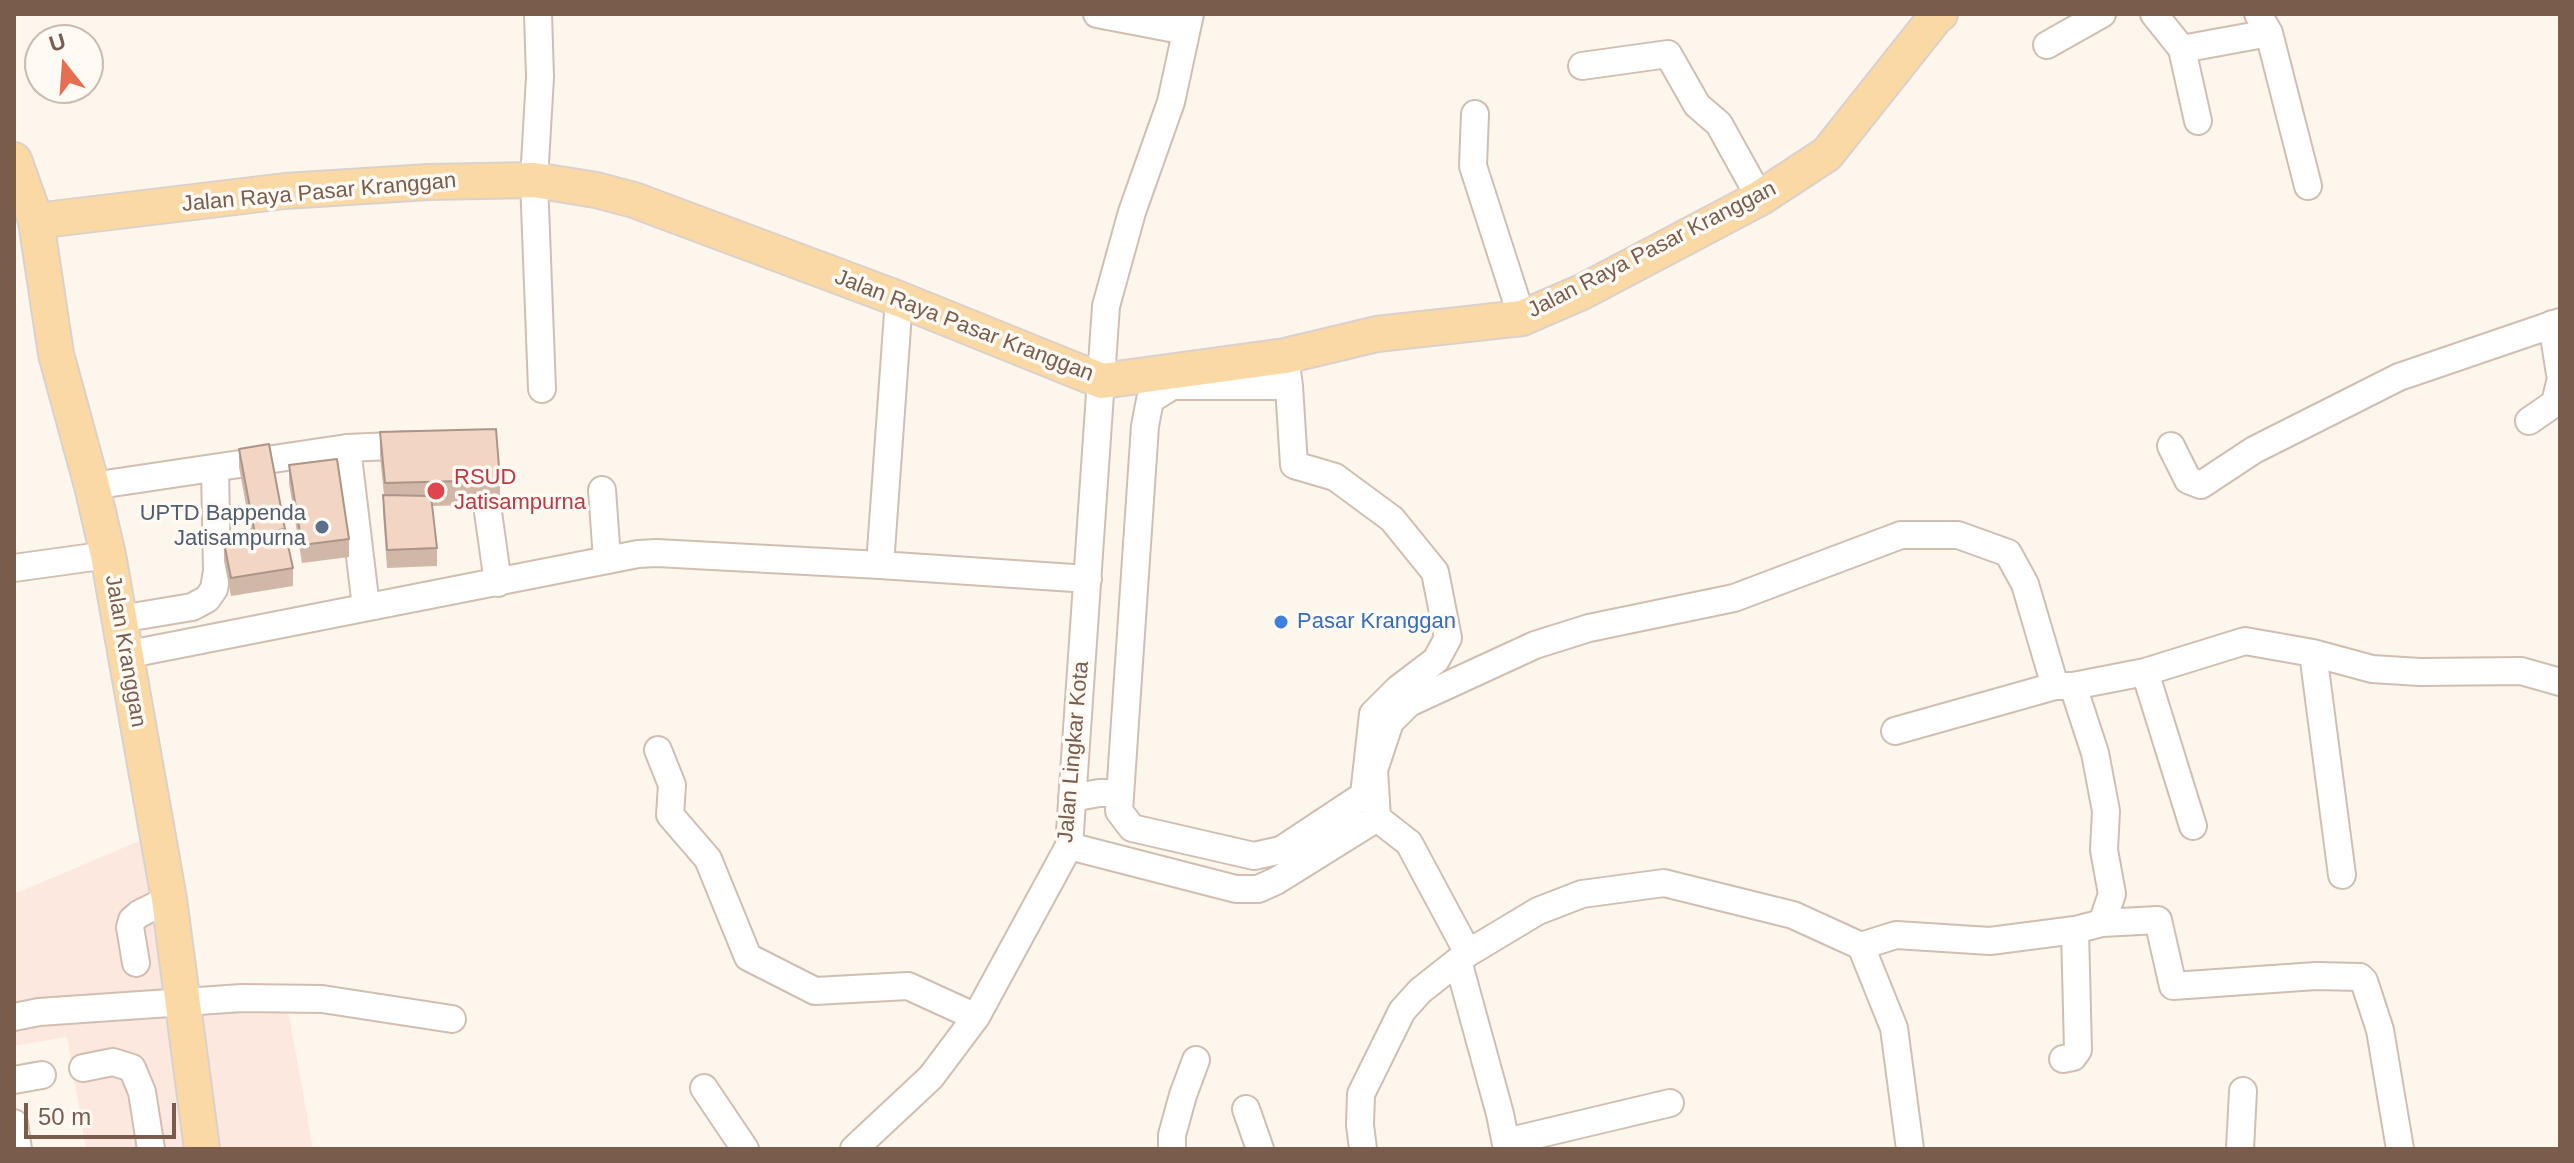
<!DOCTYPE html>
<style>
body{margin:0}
#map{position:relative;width:2574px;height:1163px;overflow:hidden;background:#fdf6ec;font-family:Arial,sans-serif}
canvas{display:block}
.frame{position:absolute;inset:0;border:16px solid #7a5c4d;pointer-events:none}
.north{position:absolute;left:24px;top:24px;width:80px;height:80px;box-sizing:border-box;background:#fffaf3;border:2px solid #cabbb1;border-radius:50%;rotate:343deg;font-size:22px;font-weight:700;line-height:32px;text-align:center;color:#7a5c4d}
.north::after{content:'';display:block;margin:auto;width:28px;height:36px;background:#e76f51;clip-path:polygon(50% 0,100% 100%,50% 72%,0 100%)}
.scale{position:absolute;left:24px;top:1103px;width:152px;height:36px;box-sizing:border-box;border:4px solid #7a5c4d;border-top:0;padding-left:10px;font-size:24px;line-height:28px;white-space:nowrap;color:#7a5c4d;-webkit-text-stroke:6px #fffaf3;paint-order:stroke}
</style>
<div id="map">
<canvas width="2574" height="1163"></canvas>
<div class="frame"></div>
<div class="north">U</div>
<div class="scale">50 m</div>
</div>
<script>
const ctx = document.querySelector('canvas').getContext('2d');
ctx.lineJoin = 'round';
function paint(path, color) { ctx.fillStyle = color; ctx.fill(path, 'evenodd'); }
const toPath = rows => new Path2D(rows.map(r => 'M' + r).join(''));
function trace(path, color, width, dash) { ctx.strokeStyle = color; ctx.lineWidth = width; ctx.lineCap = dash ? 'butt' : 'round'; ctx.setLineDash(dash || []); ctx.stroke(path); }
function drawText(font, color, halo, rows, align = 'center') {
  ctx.font = font + ' Arial,sans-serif'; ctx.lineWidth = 7; ctx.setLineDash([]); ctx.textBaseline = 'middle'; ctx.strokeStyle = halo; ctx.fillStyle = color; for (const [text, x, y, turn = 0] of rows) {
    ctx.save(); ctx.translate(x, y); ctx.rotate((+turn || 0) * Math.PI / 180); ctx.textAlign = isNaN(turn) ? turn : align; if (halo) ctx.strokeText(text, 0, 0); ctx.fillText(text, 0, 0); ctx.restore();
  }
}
paint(toPath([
 [151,836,178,1011,284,988,313,1149,86,1149,67,1037,14,1046,14,894]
]), '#fde8e0');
const minor = toPath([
 [538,14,540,77,534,180,542,389],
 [1097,14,1186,31],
 [2154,14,2182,49,2269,33],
 [2258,14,2269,33,2308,186],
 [2047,45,2102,14],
 [2182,49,2198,121],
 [1582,66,1668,54,1697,105,1719,124,1760,198],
 [1475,114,1473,166,1522,318],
 [2552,324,2560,374],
 [1285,356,1289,386,1294,465,1335,477,1392,519,1435,572,1448,638,1436,660,1398,689,1373,714,1364,795,1281,850,1254,856,1132,828,1119,811,1145,426,1150,400,1172,386,1289,386],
 [2529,421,2555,403,2560,382],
 [2171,446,2188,480,2201,485,2254,450,2399,377,2560,322],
 [347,448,366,607],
 [92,486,347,448,414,445],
 [602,490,607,559],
 [488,512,498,583],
 [880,565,899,299],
 [14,568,108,555],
 [120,619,192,607,207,599,214,589,217,571,215,469],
 [2313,653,2342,875],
 [125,655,638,554,657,553,880,565,1088,579],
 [2145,672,2193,826],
 [2073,686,2095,753,2106,811,2104,850,2112,894,2102,923],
 [1895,731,2055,686],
 [658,750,672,785,670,815,708,859,748,957,815,991,908,986,976,1017],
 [1072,798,1099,793,1118,793],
 [1069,846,1236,889,1258,889,1276,881,1377,818],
 [1861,946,1896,935,1990,941,2075,930,2102,923,2158,920,2173,986,2316,976,2360,977,2364,981,2380,1030,2400,1149],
 [1458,961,1500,1114,1507,1149],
 [136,963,130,927,132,920,139,914,169,899],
 [14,1017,39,1012,242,998,322,999,452,1019],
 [2063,1059,2073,1057,2078,1050,2075,930],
 [83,1068,113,1062,132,1068,142,1092,151,1149],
 [14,1080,42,1075],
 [704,1088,745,1149],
 [1246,1109,1260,1149],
 [14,1123,18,1149],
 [1506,1142,1670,1103],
 [854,1149,931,1077,976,1017,1069,846,1106,306,1132,212,1171,102,1190,14],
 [1172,1149,1172,1135,1183,1095,1196,1060],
 [1363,1149,1360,1125,1361,1094,1402,1011,1420,991,1468,953],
 [1910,1149,1894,1028,1861,946,1793,915,1664,883,1582,894,1538,911,1468,953,1409,843,1377,818,1374,770,1390,722,1409,703,1535,645,1589,628,1734,598,1901,535,1958,535,2008,553,2025,584,2055,686,2073,686,2145,672,2245,641,2313,653,2372,669,2420,672,2521,671,2560,682],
 [2240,1149,2243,1091]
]);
const major = toPath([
 [14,160,36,221,56,354,92,486,108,555,169,899,202,1149],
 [36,221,285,191,429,182,534,180,596,190,634,200,899,299,1102,381,1285,356,1377,334,1522,318,1582,292,1760,198,1827,154,1935,18,1940,14]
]);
trace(minor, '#d1beb0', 30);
trace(major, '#dad1cd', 38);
trace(minor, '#fff', 26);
trace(major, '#fbd9a5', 34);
paint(toPath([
 [380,432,500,480,500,504,432,506,437,548,437,566,387,568,383,513,384,495,380,456],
 [239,449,285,529,293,568,293,586,231,596,224,561,224,543,252,538,239,467],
 [289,465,349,539,349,557,302,563,289,483]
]), '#d1b7a8');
const building = toPath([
 [496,429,500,480,385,483,380,432,496,429],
 [269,444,285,529,255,534,239,449,269,444],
 [337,459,349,539,302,545,289,465,337,459],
 [383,495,431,496,437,548,387,550,383,495],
 [285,532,293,568,231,578,224,543,285,532]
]);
paint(building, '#f3d5c3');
trace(building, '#aa9588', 2);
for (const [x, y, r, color] of [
 [436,491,10,"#e0444e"],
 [322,527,8,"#5c6f8a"],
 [1281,622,8,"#3f7fe0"]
]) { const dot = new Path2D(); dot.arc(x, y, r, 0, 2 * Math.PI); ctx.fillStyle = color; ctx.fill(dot); trace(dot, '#fffaf3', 3); }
drawText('22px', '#7a5c4d', '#fffaf3', [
 ["Jalan Raya Pasar Kranggan",319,193,-5],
 ["Jalan Raya Pasar Kranggan",1652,250,-27],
 ["Jalan Raya Pasar Kranggan",964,326,21],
 ["Jalan Kranggan",125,651,80],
 ["Jalan Lingkar Kota",1074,752,-85]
]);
drawText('22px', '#be3a42', '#fffaf3', [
 ["RSUD",454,478],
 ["Jatisampurna",454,503]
], 'left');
drawText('22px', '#4e5e75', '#fffaf3', [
 ["UPTD Bappenda",306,514],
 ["Jatisampurna",306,539]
], 'right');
drawText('22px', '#366cbe', '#fffaf3', [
 ["Pasar Kranggan",1297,622]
], 'left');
</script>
